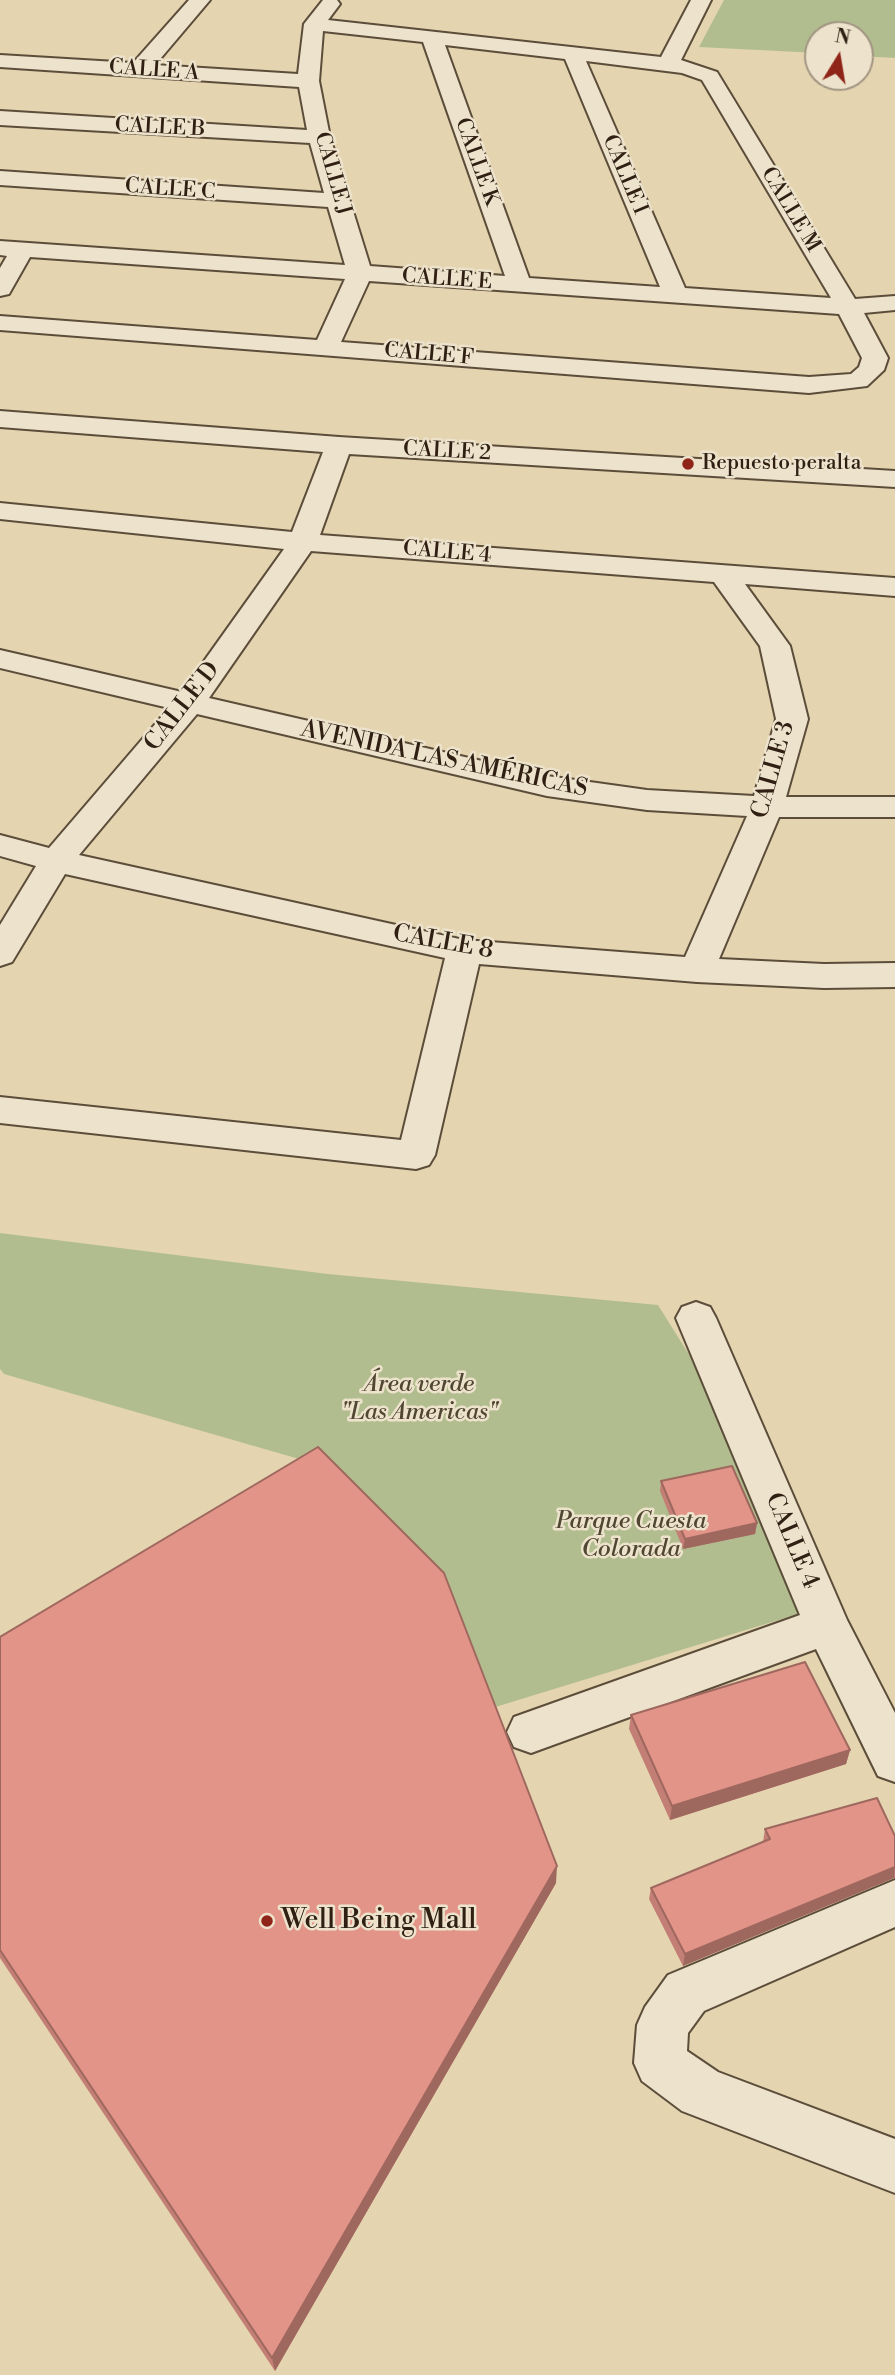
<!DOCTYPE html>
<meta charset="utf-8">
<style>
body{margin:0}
#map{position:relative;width:895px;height:2375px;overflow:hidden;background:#e4d4b0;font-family:"Libre Bodoni",serif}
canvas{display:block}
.north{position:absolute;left:804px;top:21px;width:70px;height:70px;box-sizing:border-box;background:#ede3cc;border:2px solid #a19582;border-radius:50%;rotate:11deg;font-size:19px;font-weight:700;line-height:28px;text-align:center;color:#2f2013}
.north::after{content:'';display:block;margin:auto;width:24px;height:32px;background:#8f2418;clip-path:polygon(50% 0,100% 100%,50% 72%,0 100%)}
</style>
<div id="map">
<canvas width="895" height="2375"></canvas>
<div class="north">N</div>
</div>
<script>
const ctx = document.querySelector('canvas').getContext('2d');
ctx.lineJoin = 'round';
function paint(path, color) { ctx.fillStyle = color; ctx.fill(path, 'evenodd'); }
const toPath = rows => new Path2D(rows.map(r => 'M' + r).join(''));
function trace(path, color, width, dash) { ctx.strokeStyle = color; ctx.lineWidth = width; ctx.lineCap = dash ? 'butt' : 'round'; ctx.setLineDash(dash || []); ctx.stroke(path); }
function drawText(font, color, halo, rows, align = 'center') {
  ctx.font = font + ' "Libre Bodoni",serif'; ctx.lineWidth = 5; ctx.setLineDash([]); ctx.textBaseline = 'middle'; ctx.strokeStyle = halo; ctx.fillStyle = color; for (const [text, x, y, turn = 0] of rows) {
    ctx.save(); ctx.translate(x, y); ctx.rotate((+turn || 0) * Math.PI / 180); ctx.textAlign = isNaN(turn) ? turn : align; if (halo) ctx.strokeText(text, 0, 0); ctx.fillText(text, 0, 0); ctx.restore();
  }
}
paint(toPath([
 [724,0,895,0,895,58,860,56,860,35,818,35,818,53,699,47],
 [0,1233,328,1274,658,1305,693,1361,798,1614,489,1709,320,1465,4,1374,0,1369]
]), '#b1bd8e');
const minor = toPath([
 [189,0,210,0,155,65,298,74,304,24,323,0,337,0,340,4,328,20,661,57,691,0,711,0,681,60,717,72,855,299,895,296,895,310,864,313,888,358,884,370,867,386,809,393,0,330,0,316,317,340,345,279,30,257,9,294,0,296,0,268,7,256,0,255,0,241,345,265,328,207,0,185,0,171,324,193,310,143,0,125,0,111,307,130,299,87,0,67,0,55,133,63,189,0],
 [323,31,423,42,505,276,370,266,330,137,319,81,323,31],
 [445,45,565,59,660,287,529,278,445,45],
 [586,61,682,73,702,80,831,298,685,288,586,61],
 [369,281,839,314,862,358,859,367,851,374,809,377,341,342,369,281],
 [0,411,339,437,895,471,895,487,349,454,320,535,895,578,895,596,745,584,790,646,808,719,786,797,895,797,895,817,779,817,719,959,824,964,895,963,895,987,824,988,697,982,479,964,435,1155,429,1165,416,1169,0,1123,0,1097,401,1140,445,958,65,874,12,962,0,966,0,925,36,866,0,856,0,835,49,848,169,708,0,668,0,650,182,692,284,549,0,519,0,503,292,532,323,452,0,427,0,411],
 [311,551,714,582,760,646,776,719,754,796,647,790,547,776,209,698,311,551],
 [197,714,547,796,647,810,747,816,685,957,464,940,79,855,197,714],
 [696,1302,710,1307,716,1318,847,1620,895,1713,895,1782,878,1776,816,1649,531,1753,514,1747,507,1732,514,1717,800,1615,676,1318,682,1307,696,1302],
 [895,1880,895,1927,704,2011,688,2033,687,2051,718,2072,895,2139,895,2193,682,2111,642,2081,634,2063,637,2025,645,2007,668,1975,895,1880]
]);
trace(minor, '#5c4d3a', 4);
paint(minor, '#ede3cc');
paint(toPath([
 [661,1481,757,1523,755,1534,683,1549,660,1491],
 [0,1637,556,1883,275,2371,0,1958],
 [631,1715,850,1750,846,1764,670,1820,629,1729],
 [765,1829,895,1836,895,1878,894,1878,683,1966,649,1899,651,1888,763,1842]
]), '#c37f75');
paint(toPath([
 [757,1523,755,1534,683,1549,685,1539],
 [850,1750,846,1764,670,1820,672,1806],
 [557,1866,556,1883,275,2371,272,2358],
 [895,1867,894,1878,683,1966,685,1954]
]), '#9f685f');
const building = toPath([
 [318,1447,444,1573,557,1866,272,2358,0,1950,0,1637,318,1447],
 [732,1466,757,1523,685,1539,661,1481,732,1466],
 [805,1662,850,1750,672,1806,631,1715,805,1662],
 [877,1798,895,1836,895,1867,685,1954,651,1888,770,1839,765,1829,877,1798]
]);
paint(building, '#e39488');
trace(building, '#9f685f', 2);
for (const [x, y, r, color] of [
 [688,464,7,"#8f2418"],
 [267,1921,7,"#8f2418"]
]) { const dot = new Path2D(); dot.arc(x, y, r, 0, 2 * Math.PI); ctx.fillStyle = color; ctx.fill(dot); trace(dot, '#ede3cc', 2.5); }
drawText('21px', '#2f2013', '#ede3cc', [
 ["CALLE A",154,71,4],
 ["CALLE B",160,128,3],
 ["CALLE K",476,162,70],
 ["CALLE J",332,174,74],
 ["CALLE I",624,175,67],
 ["CALLE C",170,190,4],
 ["CALLE M",790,210,59],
 ["CALLE E",447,280,4],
 ["CALLE F",429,355,5],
 ["CALLE 2",447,452,3],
 ["CALLE 4",447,553,5]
]);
drawText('21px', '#2f2013', '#ede3cc', [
 ["Repuesto peralta",702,464]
], 'left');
drawText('24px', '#2f2013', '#ede3cc', [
 ["CALLE D",183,707,-52],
 ["AVENIDA LAS AMÉRICAS",444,760,12],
 ["CALLE 3",774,770,-74],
 ["CALLE 8",443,943,10],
 ["CALLE 4",791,1541,67]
]);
drawText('italic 24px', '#504732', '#ede3cc', [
 ["Área verde",419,1385],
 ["\"Las Americas\"",419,1413],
 ["Parque Cuesta",631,1522],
 ["Colorada",631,1550]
]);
drawText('28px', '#2f2013', '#ede3cc', [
 ["Well Being Mall",281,1921]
], 'left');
</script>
